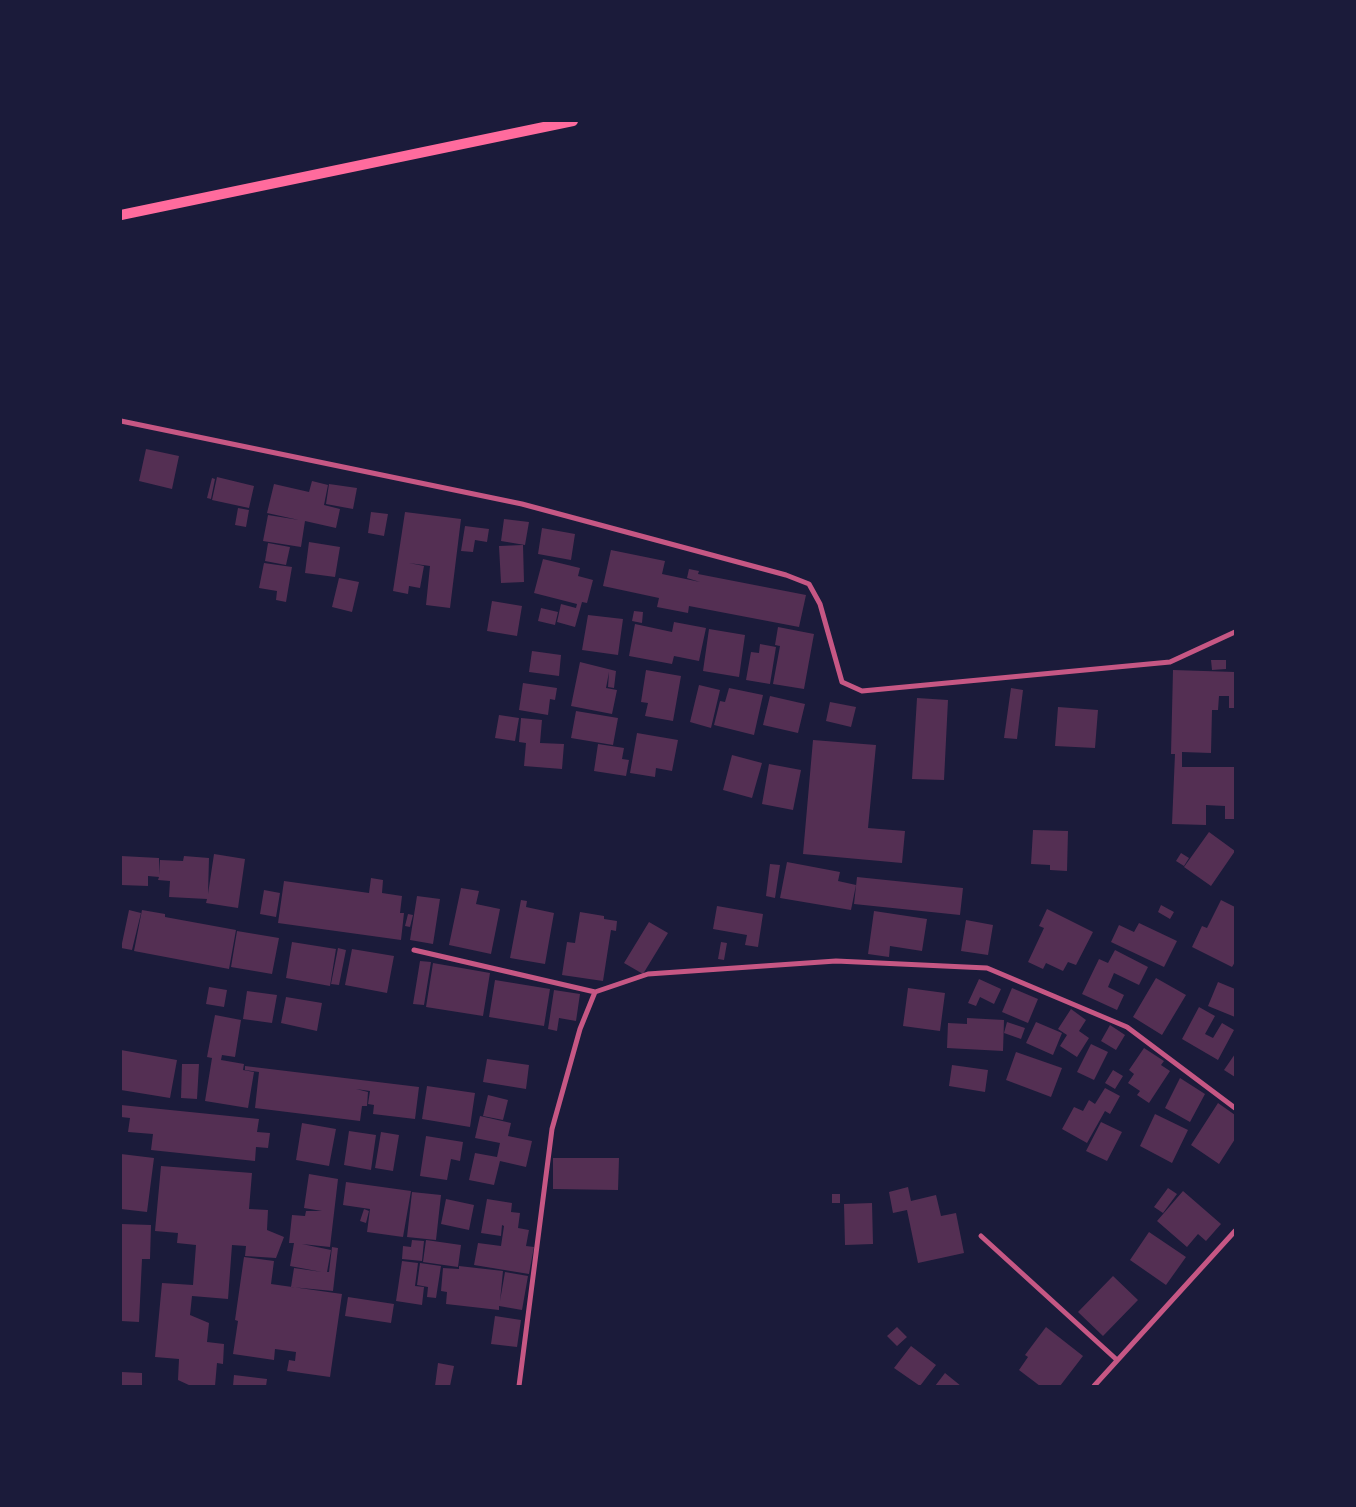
<!DOCTYPE html>
<style>
body{margin:0}
#map{position:relative;width:1356px;height:1507px;overflow:hidden;background:#1b1b3a;font-family:"Nunito Sans",sans-serif}
canvas{display:block}
.frame{position:absolute;inset:0;border:122px solid #1b1b3a;pointer-events:none}
</style>
<div id="map">
<canvas width="1356" height="1507"></canvas>
<div class="frame"></div>
</div>
<script>
const ctx = document.querySelector('canvas').getContext('2d');
ctx.lineJoin = 'round';
function paint(path, color) { ctx.fillStyle = color; ctx.fill(path, 'evenodd'); }
const toPath = rows => new Path2D(rows.map(r => 'M' + r).join(''));
function trace(path, color, width, dash) { ctx.strokeStyle = color; ctx.lineWidth = width; ctx.lineCap = dash ? 'butt' : 'round'; ctx.setLineDash(dash || []); ctx.stroke(path); }
paint(toPath([
 [146,449,179,456,172,489,139,481],
 [217,477,254,486,249,508,212,500],
 [212,478,215,479,211,499,207,498],
 [312,481,328,485,324,505,340,509,336,528,305,521,301,547,263,541,268,515,299,520,267,513,274,484,309,492],
 [329,484,357,488,353,509,326,504],
 [238,508,249,510,246,527,235,525],
 [371,512,388,514,384,536,368,533],
 [405,512,461,519,450,608,426,605,430,566,409,563,424,566,420,588,409,586,408,594,393,591],
 [504,519,529,522,525,545,501,541],
 [465,526,489,529,487,542,475,540,473,552,461,551],
 [542,528,575,534,571,560,538,554],
 [309,542,340,547,335,577,305,573],
 [268,543,290,547,286,565,265,561],
 [523,545,524,582,501,583,499,546],
 [611,550,665,561,662,574,700,582,687,578,689,569,699,571,698,574,806,595,799,627,689,606,688,613,657,607,659,598,603,586],
 [543,559,580,568,578,576,593,580,587,603,582,602,575,627,557,622,561,604,576,608,577,604,534,593],
 [264,563,292,567,286,602,276,600,277,591,259,588],
 [339,578,359,582,352,612,332,607],
 [492,601,522,606,517,636,487,631],
 [541,608,558,612,555,625,538,621],
 [634,611,643,612,642,623,632,621],
 [588,615,623,619,618,655,582,650],
 [674,622,706,628,699,661,674,656,672,664,629,656,635,624,672,632],
 [778,627,814,634,804,689,773,684,780,646,775,645],
 [709,629,745,635,739,677,703,671],
 [760,644,776,647,770,684,746,680,751,652,759,653],
 [532,651,561,655,559,676,529,672],
 [1211,660,1226,660,1226,669,1212,670],
 [580,662,616,671,614,688,608,687,609,672,606,688,617,690,612,714,571,706],
 [646,670,681,676,673,721,645,716,648,703,641,702],
 [1173,670,1235,672,1235,708,1229,708,1229,696,1219,696,1218,710,1212,710,1211,753,1182,752,1182,767,1235,767,1235,819,1225,819,1225,806,1206,805,1206,825,1172,824,1175,754,1171,754],
 [523,683,557,688,555,700,550,699,548,715,519,710],
 [699,685,720,690,711,728,690,722],
 [729,688,763,695,754,735,714,725,720,701,725,702],
 [1011,688,1023,690,1017,739,1004,738],
 [770,696,805,704,798,733,763,725],
 [917,698,948,700,944,780,912,779],
 [830,702,856,707,851,727,826,721],
 [1058,707,1098,710,1095,748,1055,746],
 [576,711,618,718,613,745,571,738],
 [499,715,519,718,515,741,495,738],
 [521,718,542,720,540,743,564,744,562,769,524,766,526,743,519,742],
 [637,733,678,740,672,771,656,768,655,777,630,773],
 [813,740,876,745,868,828,905,831,902,863,803,854],
 [598,744,624,748,622,759,629,760,626,776,594,771],
 [732,755,762,763,752,798,723,790],
 [769,764,801,770,793,810,762,804],
 [1033,830,1068,831,1067,871,1050,870,1050,865,1031,864],
 [1209,832,1235,851,1211,886,1184,867],
 [1181,853,1189,858,1184,866,1176,861],
 [214,854,245,859,238,908,206,903,207,899,169,897,170,881,158,880,159,877,148,876,148,886,121,885,121,856,159,858,159,875,160,860,183,861,184,856,209,858,208,894],
 [787,862,840,872,838,881,856,885,851,910,780,898],
 [770,864,780,865,775,898,766,896],
 [857,877,963,888,960,915,854,904],
 [371,878,383,880,382,893,402,896,400,913,404,913,401,940,278,923,284,881,369,893],
 [461,888,479,891,476,904,500,909,491,954,449,945],
 [264,890,280,893,276,917,260,914],
 [417,896,440,899,433,944,410,940],
 [521,900,527,901,526,907,554,913,545,964,510,958],
 [1221,900,1235,907,1235,962,1232,967,1192,947,1202,926,1207,928],
 [1161,905,1174,912,1170,919,1158,912],
 [717,906,763,914,758,947,745,945,747,935,713,929],
 [1047,909,1093,932,1076,965,1068,962,1063,971,1046,963,1043,969,1028,962,1044,928,1039,926],
 [129,910,141,913,132,950,121,948],
 [142,910,165,914,165,917,236,930,229,969,134,951],
 [874,911,927,919,922,951,890,946,889,957,868,954],
 [580,912,604,916,604,919,617,921,616,931,611,930,603,981,562,975,567,942,575,943],
 [408,914,413,915,410,927,405,926],
 [966,920,993,925,988,955,961,951],
 [649,922,668,933,643,974,624,963],
 [1139,923,1177,941,1164,967,1111,942,1119,925,1134,932],
 [237,931,279,938,272,974,231,967],
 [292,942,336,949,330,986,286,978],
 [721,942,727,943,724,960,718,959],
 [338,948,346,950,339,985,331,984],
 [352,949,394,956,387,993,345,985],
 [1115,950,1148,967,1139,985,1114,973,1108,987,1124,995,1117,1010,1082,994,1099,959,1108,963],
 [420,961,431,962,424,1005,413,1004],
 [433,963,490,973,483,1016,426,1007],
 [1156,978,1186,995,1162,1035,1133,1017],
 [979,979,1001,989,994,1004,980,997,976,1006,968,1003],
 [495,980,550,989,544,1026,489,1017],
 [1218,982,1235,989,1235,1017,1208,1006],
 [209,987,227,990,224,1007,206,1004],
 [908,988,945,993,940,1031,903,1026],
 [1012,988,1038,999,1028,1023,1002,1012],
 [554,990,580,994,576,1021,559,1018,557,1031,548,1029],
 [247,991,277,995,272,1023,243,1019],
 [286,997,322,1003,317,1031,281,1023],
 [1199,1007,1215,1016,1205,1034,1213,1038,1222,1023,1234,1030,1218,1060,1182,1039],
 [1071,1009,1086,1020,1079,1031,1089,1038,1077,1057,1060,1046,1067,1035,1058,1029],
 [215,1015,241,1020,235,1057,222,1055,221,1060,244,1064,243,1070,254,1072,248,1108,205,1101,212,1058,207,1057],
 [967,1018,1004,1020,1003,1051,947,1048,948,1023,967,1024],
 [1007,1022,1025,1028,1021,1039,1004,1033],
 [1036,1022,1062,1033,1053,1055,1026,1043],
 [1110,1025,1125,1035,1116,1050,1101,1041],
 [1091,1044,1108,1052,1094,1080,1077,1072],
 [1144,1048,1164,1061,1161,1065,1170,1071,1149,1103,1137,1095,1140,1091,1128,1083,1134,1074,1129,1070],
 [121,1050,177,1060,170,1098,121,1090],
 [1016,1052,1062,1068,1051,1097,1006,1080],
 [1235,1054,1235,1077,1224,1070],
 [487,1059,529,1065,526,1089,483,1082],
 [182,1064,199,1064,197,1099,181,1098],
 [952,1065,988,1070,985,1092,949,1086],
 [245,1066,419,1087,415,1119,373,1114,374,1105,368,1104,370,1091,356,1089,368,1092,367,1106,362,1106,360,1121,255,1108,259,1072,245,1070],
 [1113,1070,1123,1076,1115,1089,1105,1083],
 [1180,1078,1205,1094,1190,1122,1165,1108],
 [427,1086,475,1093,470,1127,422,1119],
 [1105,1088,1120,1096,1110,1114,1105,1111,1087,1143,1062,1129,1074,1107,1083,1111,1089,1100,1095,1104],
 [488,1095,508,1100,503,1120,483,1116],
 [1218,1103,1235,1115,1235,1139,1219,1164,1191,1145],
 [121,1105,259,1119,257,1132,270,1133,268,1148,256,1147,255,1161,151,1150,153,1134,128,1132,130,1118,121,1117],
 [1155,1114,1188,1130,1172,1163,1140,1146],
 [480,1116,511,1123,508,1136,532,1141,526,1167,500,1161,494,1185,469,1180,475,1153,497,1157,500,1143,475,1138],
 [1101,1122,1122,1132,1107,1161,1086,1151],
 [302,1123,336,1129,329,1166,296,1160],
 [349,1131,376,1135,371,1170,344,1165],
 [381,1132,399,1135,393,1171,375,1168],
 [426,1136,463,1142,460,1161,451,1159,447,1180,420,1176],
 [121,1154,154,1158,147,1212,121,1209],
 [553,1158,619,1158,618,1190,553,1189],
 [161,1166,252,1173,249,1209,268,1210,267,1230,284,1237,276,1258,245,1256,246,1246,232,1245,228,1299,192,1296,190,1315,209,1323,207,1342,224,1344,223,1364,217,1363,215,1386,191,1386,178,1380,179,1359,155,1357,162,1283,193,1285,196,1245,177,1243,178,1233,155,1231],
 [309,1174,338,1179,330,1247,302,1244,331,1250,327,1272,329,1272,332,1247,338,1248,333,1291,291,1287,294,1268,322,1272,290,1266,294,1243,289,1243,292,1215,305,1216,306,1211,322,1211,304,1208],
 [346,1182,411,1191,403,1237,367,1232,370,1209,343,1205],
 [908,1187,911,1201,936,1195,941,1216,956,1213,964,1253,918,1263,907,1210,893,1213,889,1192],
 [1168,1188,1177,1194,1163,1213,1154,1207],
 [1183,1191,1221,1224,1206,1241,1198,1234,1187,1247,1157,1221],
 [412,1192,441,1195,436,1240,407,1237],
 [832,1194,840,1194,840,1203,832,1203],
 [446,1199,474,1205,469,1230,441,1224],
 [487,1199,512,1203,511,1212,520,1213,518,1228,529,1230,526,1246,534,1247,529,1274,474,1265,478,1243,501,1246,504,1226,502,1225,501,1236,481,1233],
 [872,1203,873,1244,845,1245,844,1204],
 [364,1209,369,1211,366,1223,360,1221],
 [121,1224,151,1225,150,1259,142,1259,139,1322,121,1321],
 [1149,1232,1186,1257,1166,1285,1130,1260],
 [412,1240,424,1241,422,1261,402,1259,403,1246,411,1247],
 [426,1240,461,1245,458,1267,423,1262],
 [244,1257,274,1261,271,1284,342,1294,330,1377,287,1371,289,1360,295,1361,296,1352,275,1349,274,1360,233,1354,238,1321,235,1320],
 [402,1261,418,1263,415,1286,424,1287,422,1305,396,1301],
 [420,1263,441,1266,436,1298,427,1297,428,1287,417,1285],
 [459,1266,503,1271,500,1301,505,1272,528,1276,522,1310,499,1306,499,1310,446,1304,447,1292,441,1291,443,1268,459,1269],
 [1113,1276,1138,1300,1103,1336,1078,1312],
 [348,1297,394,1304,391,1323,345,1316],
 [495,1316,521,1320,517,1347,491,1344],
 [897,1327,907,1337,897,1346,887,1336],
 [1046,1327,1083,1356,1060,1386,1040,1386,1019,1370,1028,1357,1025,1355],
 [911,1346,936,1365,920,1386,894,1368],
 [438,1363,454,1366,450,1386,435,1386],
 [121,1372,142,1373,142,1386,121,1386],
 [945,1373,961,1386,935,1386],
 [234,1375,267,1379,266,1386,233,1386]
]), '#542f53');
trace(toPath([
 [121,421,522,504,786,575,809,584,820,604,842,682,862,691,1170,662,1235,632],
 [414,950,595,992,648,974,836,961,987,968,1127,1027,1235,1108],
 [981,1236,1117,1360],
 [519,1386,552,1129,580,1029,595,992],
 [1094,1386,1235,1231]
]), '#c65784', 5);
trace(toPath([
 [121,215,573,121]
]), '#ff6b9d', 10);
</script>
